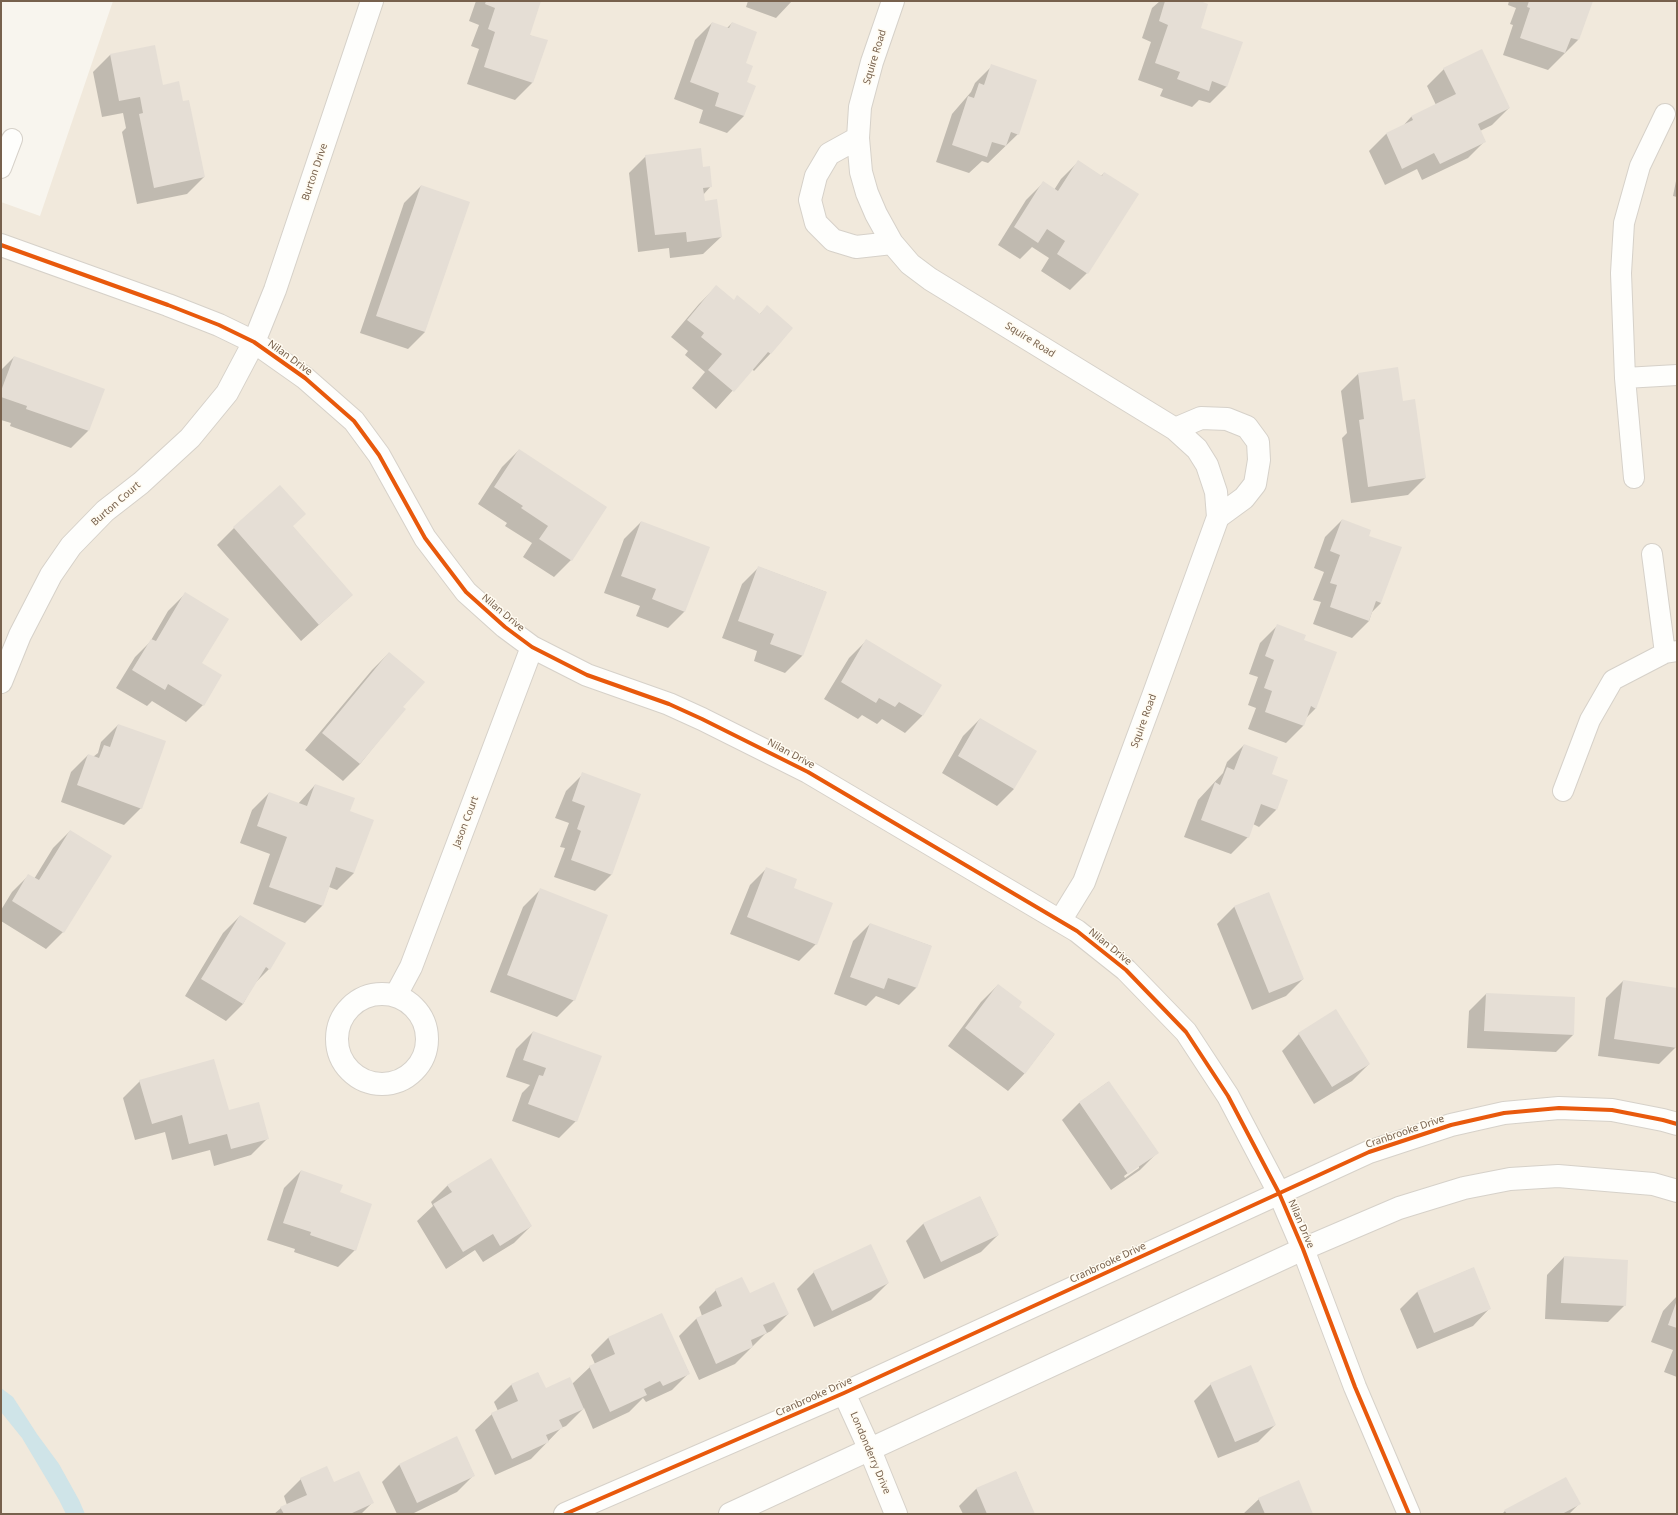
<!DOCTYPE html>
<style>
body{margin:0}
#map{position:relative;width:1678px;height:1515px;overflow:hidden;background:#f8f5ee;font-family:"Noto Sans",sans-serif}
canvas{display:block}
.frame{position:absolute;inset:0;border:2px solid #77614d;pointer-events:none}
</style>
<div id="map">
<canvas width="1678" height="1515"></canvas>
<div class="frame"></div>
</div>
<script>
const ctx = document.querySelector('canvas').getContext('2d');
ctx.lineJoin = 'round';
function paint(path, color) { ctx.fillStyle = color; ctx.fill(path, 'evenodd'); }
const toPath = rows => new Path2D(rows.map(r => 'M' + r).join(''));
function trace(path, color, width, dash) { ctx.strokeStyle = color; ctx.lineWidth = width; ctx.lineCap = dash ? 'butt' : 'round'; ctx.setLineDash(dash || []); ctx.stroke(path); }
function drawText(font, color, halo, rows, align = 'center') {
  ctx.font = font + ' "Noto Sans",sans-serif'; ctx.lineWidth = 3; ctx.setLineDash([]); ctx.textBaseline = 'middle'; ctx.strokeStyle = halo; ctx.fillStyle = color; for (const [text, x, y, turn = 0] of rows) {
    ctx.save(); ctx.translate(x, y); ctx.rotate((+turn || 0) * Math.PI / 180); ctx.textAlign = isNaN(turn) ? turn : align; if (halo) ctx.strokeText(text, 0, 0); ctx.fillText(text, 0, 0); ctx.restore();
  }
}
paint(toPath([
 [113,1,1677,1,1677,1514,1,1514,1,202,40,216]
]), '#f1e9dc');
paint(toPath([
 [1,1388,13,1397,37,1434,59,1464,79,1500,85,1514,66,1514,59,1500,22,1438,1,1412]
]), '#cfe4e8');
paint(toPath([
 [476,1,540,1,529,35,546,41,532,83,515,100,467,84,479,49,471,46,479,25,469,21],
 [748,1,792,1,776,18,746,7],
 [1160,1,1197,1,1199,28,1227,86,1210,103,1199,100,1192,107,1160,96,1163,89,1138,80,1151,42,1142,38,1152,8],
 [1509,1,1591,1,1578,40,1548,70,1503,55,1513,25,1510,24,1516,8,1508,5],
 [712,23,727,28,732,23,744,63,746,83,744,116,727,133,699,123,703,110,674,99,695,40],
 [154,46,162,86,182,102,204,177,187,194,137,204,122,132,126,128,123,113,102,117,93,72,110,55],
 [992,66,1018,134,988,163,982,161,969,173,936,162,952,114,971,92,975,83],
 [1444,69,1509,108,1492,125,1480,131,1485,141,1468,158,1422,180,1417,169,1385,185,1369,151,1386,134,1402,127,1411,117,1436,105,1427,86],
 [646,156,702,168,711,186,703,195,704,202,721,237,703,254,670,258,669,248,638,252,629,173],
 [1078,162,1101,176,1104,173,1087,273,1070,290,1041,271,1049,258,1032,247,1020,259,998,245,1026,200,1043,183,1054,190,1061,179],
 [1677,176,1677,197,1673,196],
 [421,186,425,332,408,349,360,333,404,203],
 [716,287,733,301,759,315,767,307,792,328,770,354,754,371,752,369,716,409,692,388,705,372,685,355,688,351,671,337,699,304],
 [14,357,103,390,88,431,71,448,10,426,11,423,1,420,1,370],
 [1358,374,1425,478,1408,495,1351,503,1342,438,1347,433,1341,391],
 [519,450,571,560,554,577,523,557,532,543,505,526,507,523,478,504,502,467],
 [1342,520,1368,536,1381,603,1372,612,1369,621,1352,638,1313,624,1321,602,1313,600,1324,572,1314,568,1325,537],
 [641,522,685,611,668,628,636,616,640,606,604,593,624,539],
 [292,526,352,595,301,641,217,545,234,528],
 [759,567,826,592,802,656,785,673,754,661,757,651,722,638,742,584],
 [185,594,201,664,203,705,186,722,152,701,147,706,116,688,135,657,150,642,168,611],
 [1277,626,1303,641,1316,708,1306,718,1303,726,1286,743,1248,729,1256,708,1248,705,1258,677,1249,674,1260,643],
 [866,641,940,685,922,716,905,733,882,719,877,724,862,715,858,719,824,699,849,658],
 [389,653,402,708,404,709,360,764,343,781,305,750,372,670],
 [980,719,1014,789,997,806,942,773,963,736],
 [118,725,141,808,124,825,61,802,71,772,88,755,93,757,98,753,101,742],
 [1244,745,1271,775,1276,810,1259,827,1253,824,1248,837,1231,854,1184,837,1198,800,1223,773,1227,762],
 [583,774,612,874,595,891,554,877,565,848,560,847,569,823,555,818,566,791],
 [315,785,349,811,354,873,337,890,329,887,322,906,305,923,253,904,270,854,240,843,252,810,269,793,298,804],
 [70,831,63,932,46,949,1,921,1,910,12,892,29,875,34,879,53,848],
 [767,868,816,944,799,961,730,934,750,885],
 [540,890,574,1000,557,1017,490,992,523,907],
 [1268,893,1303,979,1286,996,1252,1010,1217,924,1234,907],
 [240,916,269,969,254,984,243,1004,226,1021,185,996,223,933],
 [870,924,931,946,916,988,899,1005,876,996,866,1006,834,994,853,941],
 [1623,981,1677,989,1676,1047,1659,1064,1598,1056,1606,998],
 [998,985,1017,1007,1054,1035,1024,1074,1008,1091,948,1046,981,1002],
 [1486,994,1574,998,1573,1035,1556,1052,1467,1048,1469,1011],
 [533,1032,576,1121,559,1138,512,1121,522,1093,530,1085,506,1077,516,1049],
 [1299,1034,1369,1064,1352,1081,1314,1104,1282,1051],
 [140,1081,228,1111,268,1138,251,1155,214,1166,210,1150,172,1160,165,1132,135,1140,123,1098],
 [1108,1082,1157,1153,1140,1170,1111,1190,1062,1120,1079,1103],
 [1139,1165,1139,1168,1125,1178,1124,1176],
 [301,1171,339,1193,355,1250,338,1267,294,1252,295,1249,267,1240,284,1188],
 [448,1185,531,1226,514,1243,483,1262,475,1250,446,1269,417,1221,433,1206,431,1202],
 [980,1197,998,1235,981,1252,924,1279,906,1241,923,1224],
 [1564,1257,1625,1305,1608,1322,1545,1319,1547,1275],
 [1473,1268,1490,1308,1473,1326,1417,1349,1400,1309,1417,1292],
 [814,1272,888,1283,871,1300,814,1327,797,1289],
 [716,1290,749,1294,788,1314,771,1331,765,1334,735,1364,699,1380,679,1336,696,1319,702,1316,699,1307],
 [1677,1296,1677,1377,1664,1372,1673,1350,1651,1342,1663,1311],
 [661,1314,689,1373,672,1390,646,1402,643,1398,629,1412,593,1429,584,1408,566,1426,561,1428,531,1459,495,1475,475,1430,492,1414,498,1411,494,1402,511,1385,538,1373,545,1389,572,1384,590,1367,595,1364,591,1355,608,1338],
 [1211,1384,1275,1425,1258,1442,1218,1458,1194,1401],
 [456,1438,474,1475,457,1492,412,1514,397,1514,382,1482,399,1465],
 [1016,1472,1034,1514,963,1514,959,1506,976,1489],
 [301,1479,334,1483,372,1503,361,1514,274,1514,281,1508,287,1505,284,1496],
 [1259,1499,1312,1514,1243,1514],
 [1579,1504,1569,1514,1502,1514,1505,1511]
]), '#0003');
paint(toPath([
 [486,1,541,1,530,35,548,40,533,83,484,67,495,32,488,29,495,8,485,4],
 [1165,1,1200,1,1208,4,1201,28,1243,42,1227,87,1212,81,1209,91,1177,79,1180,72,1155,63,1168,25,1159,21],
 [1529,1,1593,1,1579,40,1571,38,1565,53,1520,38,1530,8,1527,7],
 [712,22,729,28,732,22,757,32,746,63,753,66,747,82,756,86,744,116,715,106,719,93,690,82],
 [155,45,163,85,179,81,183,101,189,100,205,177,154,188,139,114,143,113,140,97,119,101,110,54],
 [1482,49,1510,108,1478,124,1486,142,1440,164,1434,153,1402,169,1386,133,1413,120,1411,116,1456,94,1443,68],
 [991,64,1037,80,1019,135,1011,132,1006,146,992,142,987,157,952,145,968,96,974,98,979,83,984,85],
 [701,148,703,167,710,166,712,187,703,188,705,201,717,199,722,237,687,242,686,232,655,235,645,155],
 [1078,160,1102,176,1104,172,1139,194,1088,274,1057,254,1065,241,1047,229,1038,243,1014,227,1043,181,1058,191],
 [421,185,470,202,425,332,376,316],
 [716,285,734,300,737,295,760,314,767,305,793,328,771,354,768,352,734,392,708,370,722,354,701,337,704,333,687,320],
 [14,356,105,389,89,431,26,409,27,406,1,397,1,391],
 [1398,367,1403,401,1415,399,1426,478,1368,487,1359,420,1364,419,1358,373],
 [519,449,607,507,572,561,539,539,548,526,521,508,523,506,494,487],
 [280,485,306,514,293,526,353,595,319,625,233,527],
 [1342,519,1371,530,1369,536,1402,547,1381,603,1376,601,1369,621,1330,607,1337,585,1330,583,1340,555,1330,551],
 [641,521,710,547,685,612,652,599,656,589,621,576],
 [758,566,827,592,803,656,770,644,774,634,738,621],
 [185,592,229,619,202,663,222,675,204,706,168,684,165,690,132,670,151,639,156,641],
 [1277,624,1306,635,1304,640,1337,652,1316,709,1311,706,1304,726,1265,712,1272,691,1264,688,1274,660,1265,656],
 [866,639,942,685,923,716,899,702,895,707,879,698,876,703,841,682],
 [389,652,425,682,403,707,406,709,360,764,322,733],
 [980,718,1037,751,1014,789,958,756],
 [118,724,166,741,142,809,77,785,88,754,99,758,104,745,110,747],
 [1244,744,1278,757,1272,774,1288,780,1277,810,1261,804,1249,838,1201,820,1215,782,1220,785,1227,767,1234,770],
 [582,772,641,794,612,875,571,860,581,831,577,829,585,806,572,801],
 [315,784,355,798,350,811,374,820,354,873,336,867,323,906,269,887,287,837,257,826,269,792,307,806],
 [70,830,112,856,64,933,12,901,28,874,39,880],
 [766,867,797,879,794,888,833,903,817,945,747,917],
 [540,888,608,915,575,1001,507,975],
 [1269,892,1304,979,1269,993,1234,906],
 [240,915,286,943,270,970,266,967,243,1004,201,979],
 [870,923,932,946,917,988,888,978,884,989,850,977],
 [1623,980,1677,988,1677,1048,1614,1039],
 [998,984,1022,1002,1019,1007,1055,1034,1025,1074,965,1028],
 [1486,993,1575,997,1574,1035,1484,1031],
 [1336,1009,1370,1064,1332,1087,1298,1033],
 [533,1031,602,1056,577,1122,528,1104,539,1075,543,1076,546,1068,523,1060],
 [214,1059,229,1110,259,1102,269,1139,231,1149,227,1134,189,1144,182,1115,152,1124,139,1080],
 [1109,1081,1159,1153,1128,1174,1079,1102],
 [491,1158,532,1226,500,1246,493,1234,463,1252,433,1204,452,1192,447,1185],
 [301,1170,343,1185,340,1192,372,1204,356,1251,310,1235,311,1232,283,1223],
 [980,1196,999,1235,941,1262,923,1223],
 [871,1244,889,1283,832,1311,813,1271],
 [1564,1256,1628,1260,1626,1306,1561,1303],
 [1474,1267,1491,1309,1434,1333,1417,1291],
 [742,1277,750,1293,774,1282,789,1314,763,1325,767,1333,751,1340,753,1347,716,1364,696,1318,722,1306,715,1289],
 [1677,1300,1677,1328,1668,1325],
 [662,1313,690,1374,663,1386,660,1381,644,1389,647,1395,610,1412,589,1366,615,1354,608,1337],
 [1251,1365,1276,1425,1235,1442,1210,1383],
 [538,1372,546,1388,570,1377,584,1409,559,1420,563,1428,546,1435,549,1442,512,1459,491,1413,518,1401,511,1384],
 [457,1436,475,1476,417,1503,399,1464],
 [327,1466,334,1482,359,1471,374,1503,350,1514,284,1514,280,1507,307,1495,300,1478],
 [1016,1471,1035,1514,987,1514,976,1488],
 [1566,1477,1581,1504,1562,1514,1507,1514,1504,1510],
 [1299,1480,1313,1514,1265,1514,1258,1498]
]), '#e5ded5');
const lane = toPath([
 [1665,114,1640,166,1624,223,1621,273,1625,378,1677,375],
 [1,168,12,139],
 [1625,378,1634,478],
 [1652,554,1665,653],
 [1563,791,1590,720,1613,680,1665,653,1677,651]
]);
const street = toPath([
 [893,1,872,62,860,107,858,138,861,172,867,193,876,214,892,243,910,264,930,279,1175,429,1197,449,1207,465,1216,492,1218,517,1153,696,1084,882,1060,921],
 [858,138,829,154,816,176,810,200,816,223,833,240,856,247,892,243],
 [1,245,168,305,219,325,254,342,305,378,354,421,379,455,425,538,466,592,505,627,532,647,587,675,669,704,702,719,808,772,1077,931,1126,970,1186,1032,1228,1096,1279,1193,1303,1249,1355,1387,1409,1514],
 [1175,429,1201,418,1227,419,1247,427,1258,442,1259,460,1255,484,1244,498,1218,517],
 [1,682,20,635,51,575,71,546,105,511,141,483,190,438,227,393,254,342,275,290,372,1],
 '337 1039a45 45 0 1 1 90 0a45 45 0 1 1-90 0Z',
 [396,995,411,967,532,647],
 [844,1393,870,1450,896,1514],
 [565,1514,844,1393,1369,1152,1451,1125,1504,1113,1559,1108,1612,1110,1663,1120,1677,1124],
 [730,1514,1303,1249,1399,1208,1464,1188,1510,1179,1558,1176,1653,1184,1677,1191]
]);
trace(lane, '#d6d1c9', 22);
trace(street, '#d6d1c9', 24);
trace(lane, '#fefefc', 20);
trace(street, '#fefefc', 22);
trace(toPath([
 [1,245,168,305,219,325,254,342,305,378,354,421,379,455,425,538,466,592,505,627,532,647,587,675,669,704,702,719,808,772,1077,931,1126,970,1186,1032,1228,1096,1279,1193,1303,1249,1355,1387,1409,1514],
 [565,1514,844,1393,1369,1152,1451,1125,1504,1113,1559,1108,1612,1110,1663,1120,1677,1124]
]), '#e8590c', 4);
drawText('10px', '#77614d', '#fffbf1', [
 ["Squire Road",875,57,-73],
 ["Burton Drive",315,172,-71],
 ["Squire Road",1030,340,32],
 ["Nilan Drive",290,358,36],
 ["Burton Court",116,504,-41],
 ["Nilan Drive",503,613,40],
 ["Squire Road",1144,721,-70],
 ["Nilan Drive",791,754,28],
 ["Jason Court",466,822,-69],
 ["Nilan Drive",1110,947,39],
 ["Cranbrooke Drive",1405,1132,-19],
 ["Nilan Drive",1301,1224,67],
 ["Cranbrooke Drive",1108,1263,-25],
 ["Cranbrooke Drive",814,1397,-24],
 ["Londonderry Drive",870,1453,67]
]);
</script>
